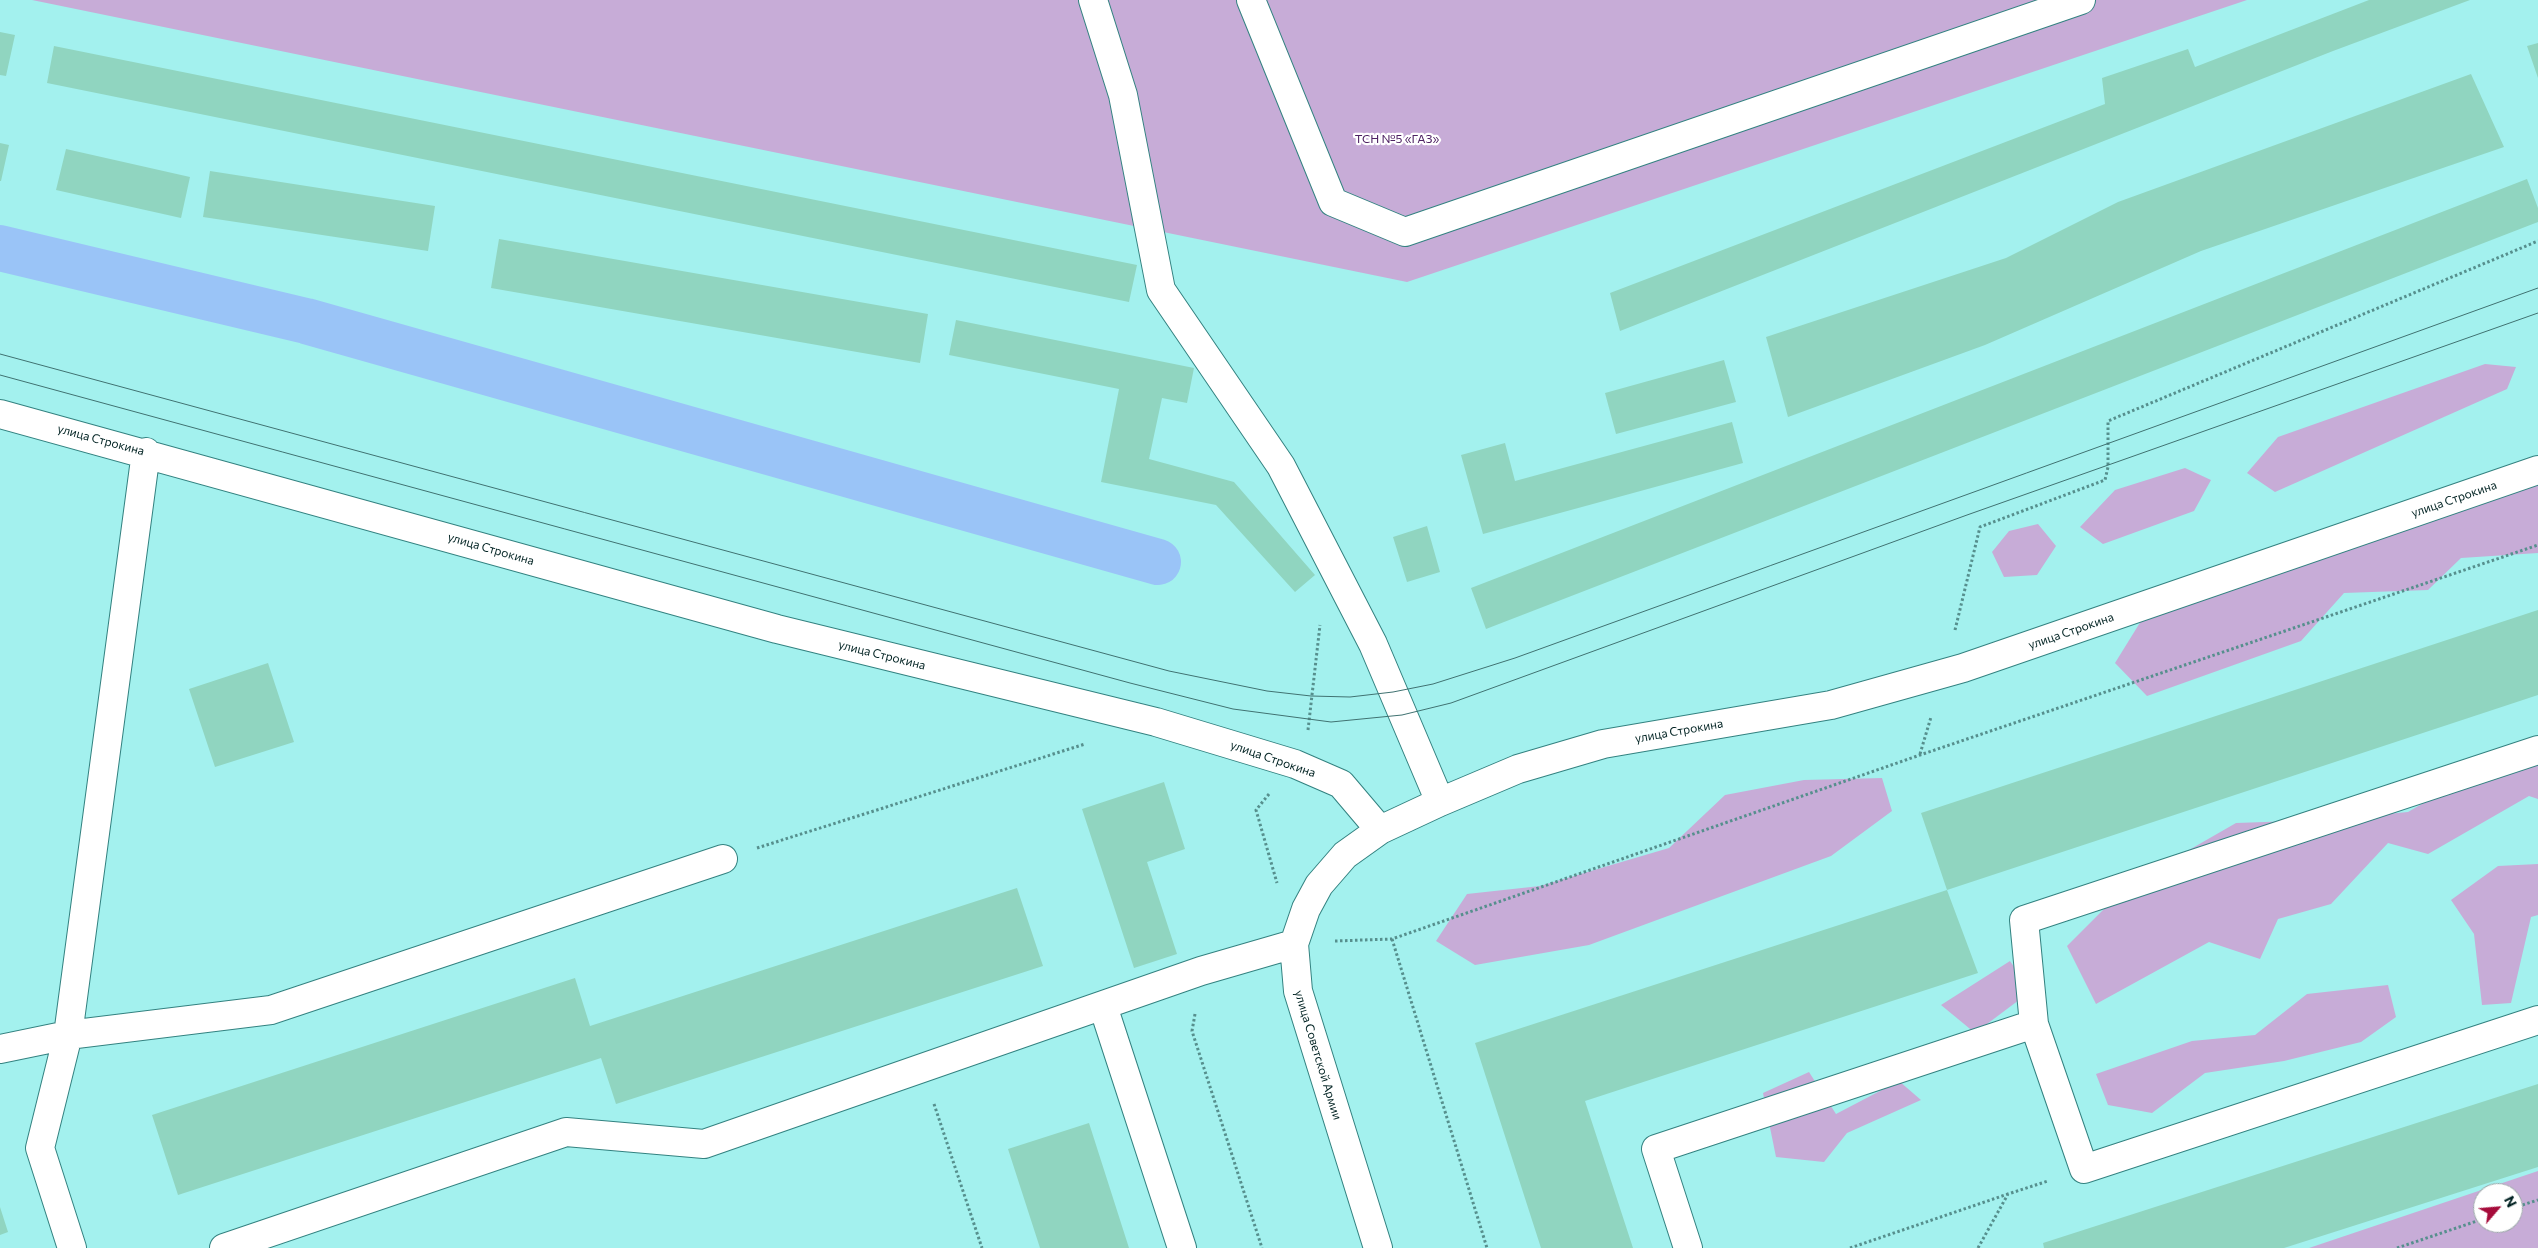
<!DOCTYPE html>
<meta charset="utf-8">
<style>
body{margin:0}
#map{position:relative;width:2538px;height:1248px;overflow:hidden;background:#a3f1ee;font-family:Commissioner,sans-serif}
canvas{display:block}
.north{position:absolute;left:2473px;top:1183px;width:50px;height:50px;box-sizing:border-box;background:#fff;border:1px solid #9aa7a7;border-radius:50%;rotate:63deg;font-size:14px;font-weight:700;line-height:20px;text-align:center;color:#022323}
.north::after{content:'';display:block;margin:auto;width:18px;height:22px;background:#a60c3b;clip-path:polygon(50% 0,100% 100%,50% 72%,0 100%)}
</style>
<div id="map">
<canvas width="2538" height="1248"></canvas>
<div class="north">N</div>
</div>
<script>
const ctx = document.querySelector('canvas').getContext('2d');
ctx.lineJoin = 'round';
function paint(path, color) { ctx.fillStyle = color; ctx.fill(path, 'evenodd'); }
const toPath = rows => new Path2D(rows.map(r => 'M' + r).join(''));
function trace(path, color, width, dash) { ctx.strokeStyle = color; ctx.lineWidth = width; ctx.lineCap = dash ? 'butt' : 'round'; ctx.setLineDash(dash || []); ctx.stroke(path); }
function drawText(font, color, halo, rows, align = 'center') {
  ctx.font = font + ' Commissioner,sans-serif'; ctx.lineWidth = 4.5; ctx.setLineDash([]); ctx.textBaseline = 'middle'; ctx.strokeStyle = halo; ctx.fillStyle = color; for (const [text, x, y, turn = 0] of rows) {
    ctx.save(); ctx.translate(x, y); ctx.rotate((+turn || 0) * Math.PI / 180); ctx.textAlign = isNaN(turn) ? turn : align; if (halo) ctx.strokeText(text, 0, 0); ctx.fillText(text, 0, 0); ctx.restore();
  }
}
paint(toPath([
 [32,0,2247,0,1407,282],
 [2485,364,2516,367,2507,389,2275,492,2247,473,2278,437],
 [2185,468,2211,480,2194,511,2103,544,2080,527,2115,490],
 [2538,479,2538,553,2461,558,2428,590,2344,593,2301,641,2147,696,2115,663,2141,621],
 [2038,524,2056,546,2037,575,2004,577,1992,552,2009,531],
 [2538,753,2538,799,2529,796,2428,854,2388,843,2331,904,2278,919,2260,959,2209,942,2096,1004,2067,946,2128,885,2236,823,2323,820,2408,812,2508,754],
 [1882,778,1892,811,1831,856,1589,945,1475,965,1436,941,1467,894,1540,886,1669,848,1725,795,1804,780],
 [2538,864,2538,915,2531,917,2511,1003,2482,1005,2474,934,2451,900,2498,866],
 [2010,961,2031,991,1975,1033,1941,1005],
 [2388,985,2396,1017,2361,1042,2284,1061,2205,1073,2152,1113,2108,1105,2096,1074,2192,1041,2255,1035,2307,994],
 [1809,1072,1836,1114,1899,1081,1921,1100,1847,1133,1824,1162,1776,1157,1763,1093],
 [2538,1171,2538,1248,2309,1248],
 [2483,1193,2513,1193,2513,1223,2483,1223]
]), '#c7acd7');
trace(toPath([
 [0,248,306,321,1158,562]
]), '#9ac4f7', 46);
paint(toPath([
 [2369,0,2470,0,2333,51,1620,331,1610,293,2105,104,2102,78,2188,49,2195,67],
 [0,32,15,35,6,76,0,75],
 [2538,43,2538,78,2527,46],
 [54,46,1137,265,1129,302,47,83],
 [2471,74,2504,147,2201,251,1985,345,1788,417,1766,337,2006,258,2118,202],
 [0,143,9,145,1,181,0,181],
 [66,149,190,177,181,218,56,190],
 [210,171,435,206,428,251,203,217],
 [2527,179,2538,208,2538,222,1486,629,1471,588],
 [499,239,928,314,920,363,491,288],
 [956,320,1194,368,1187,403,1162,398,1149,459,1234,482,1315,575,1295,592,1216,505,1101,482,1119,389,949,355],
 [1724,360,1736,402,1616,434,1605,393],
 [1732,422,1743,463,1483,534,1461,455,1505,443,1515,481],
 [1427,526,1440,572,1407,582,1393,537],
 [2538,610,2538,695,1947,890,1921,813],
 [268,663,294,742,215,767,189,689],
 [1164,782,1185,849,1147,862,1177,954,1134,968,1082,809],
 [1017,888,1043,966,616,1104,601,1058,178,1195,152,1115,575,978,590,1026],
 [1947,890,1978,973,1585,1101,1633,1248,1541,1248,1475,1043],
 [2538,1084,2538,1167,2284,1248,2044,1248,2043,1243],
 [1089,1123,1129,1248,1040,1248,1008,1149],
 [0,1207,8,1232,0,1235]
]), '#90d5c0');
const minor = toPath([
 [1093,0,1123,95,1161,290,1281,466,1373,644,1440,802],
 [1251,0,1333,202,1405,232,2081,0],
 [0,414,777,629,1156,722,1295,764,1341,784,1380,830],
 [2538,750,2024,920,2034,1024,2084,1169,2538,1020],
 [1103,1006,1182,1248],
 [0,1049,68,1035,271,1010,723,859],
 [72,1248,40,1148,68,1035,146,452],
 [224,1248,566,1132,704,1144,1201,971,1294,944],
 [1378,1248,1298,991,1294,944,1306,909,1319,885,1345,855,1380,830,1440,802,1518,769,1603,744,1831,705,1963,668,2538,470],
 [1688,1248,1656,1149,2034,1024]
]);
trace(minor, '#338280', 30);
trace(toPath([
 [1955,630,1980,527,2105,480,2108,467,2108,421,2538,241],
 [1308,730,1320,625],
 [1920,754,1931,717],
 [1269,794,1256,810,1277,883],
 [757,848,1085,744],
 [1392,939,1487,1248],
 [1335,941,1392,939,1920,755,2538,545],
 [1195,1014,1192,1031,1262,1248],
 [934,1104,982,1248],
 [2513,1208,2538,1200],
 [1850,1248,2008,1194],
 [1978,1248,2008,1194,2048,1181],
 [2397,1248,2483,1219]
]), '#568f8d', 3, [2.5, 2.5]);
trace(minor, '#fff', 28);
trace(toPath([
 [0,354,1169,671,1267,691,1311,696,1350,697,1393,692,1433,684,1515,658,2538,288],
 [0,375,1130,683,1233,709,1331,722,1402,715,1451,703,1967,515,2538,313]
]), '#407271', 1);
drawText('12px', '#4d2162', '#fff', [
 ["ТСН №5 «ГАЗ»",1397,139]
]);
drawText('12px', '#022323', '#fff', [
 ["улица Строкина",101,440,15],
 ["улица Строкина",2454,499,-19],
 ["улица Строкина",491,549,16],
 ["улица Строкина",2071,631,-19],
 ["улица Строкина",882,655,14],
 ["улица Строкина",1679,731,-10],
 ["улица Строкина",1273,759,19],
 ["улица Советской Армии",1318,1055,73]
]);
</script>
